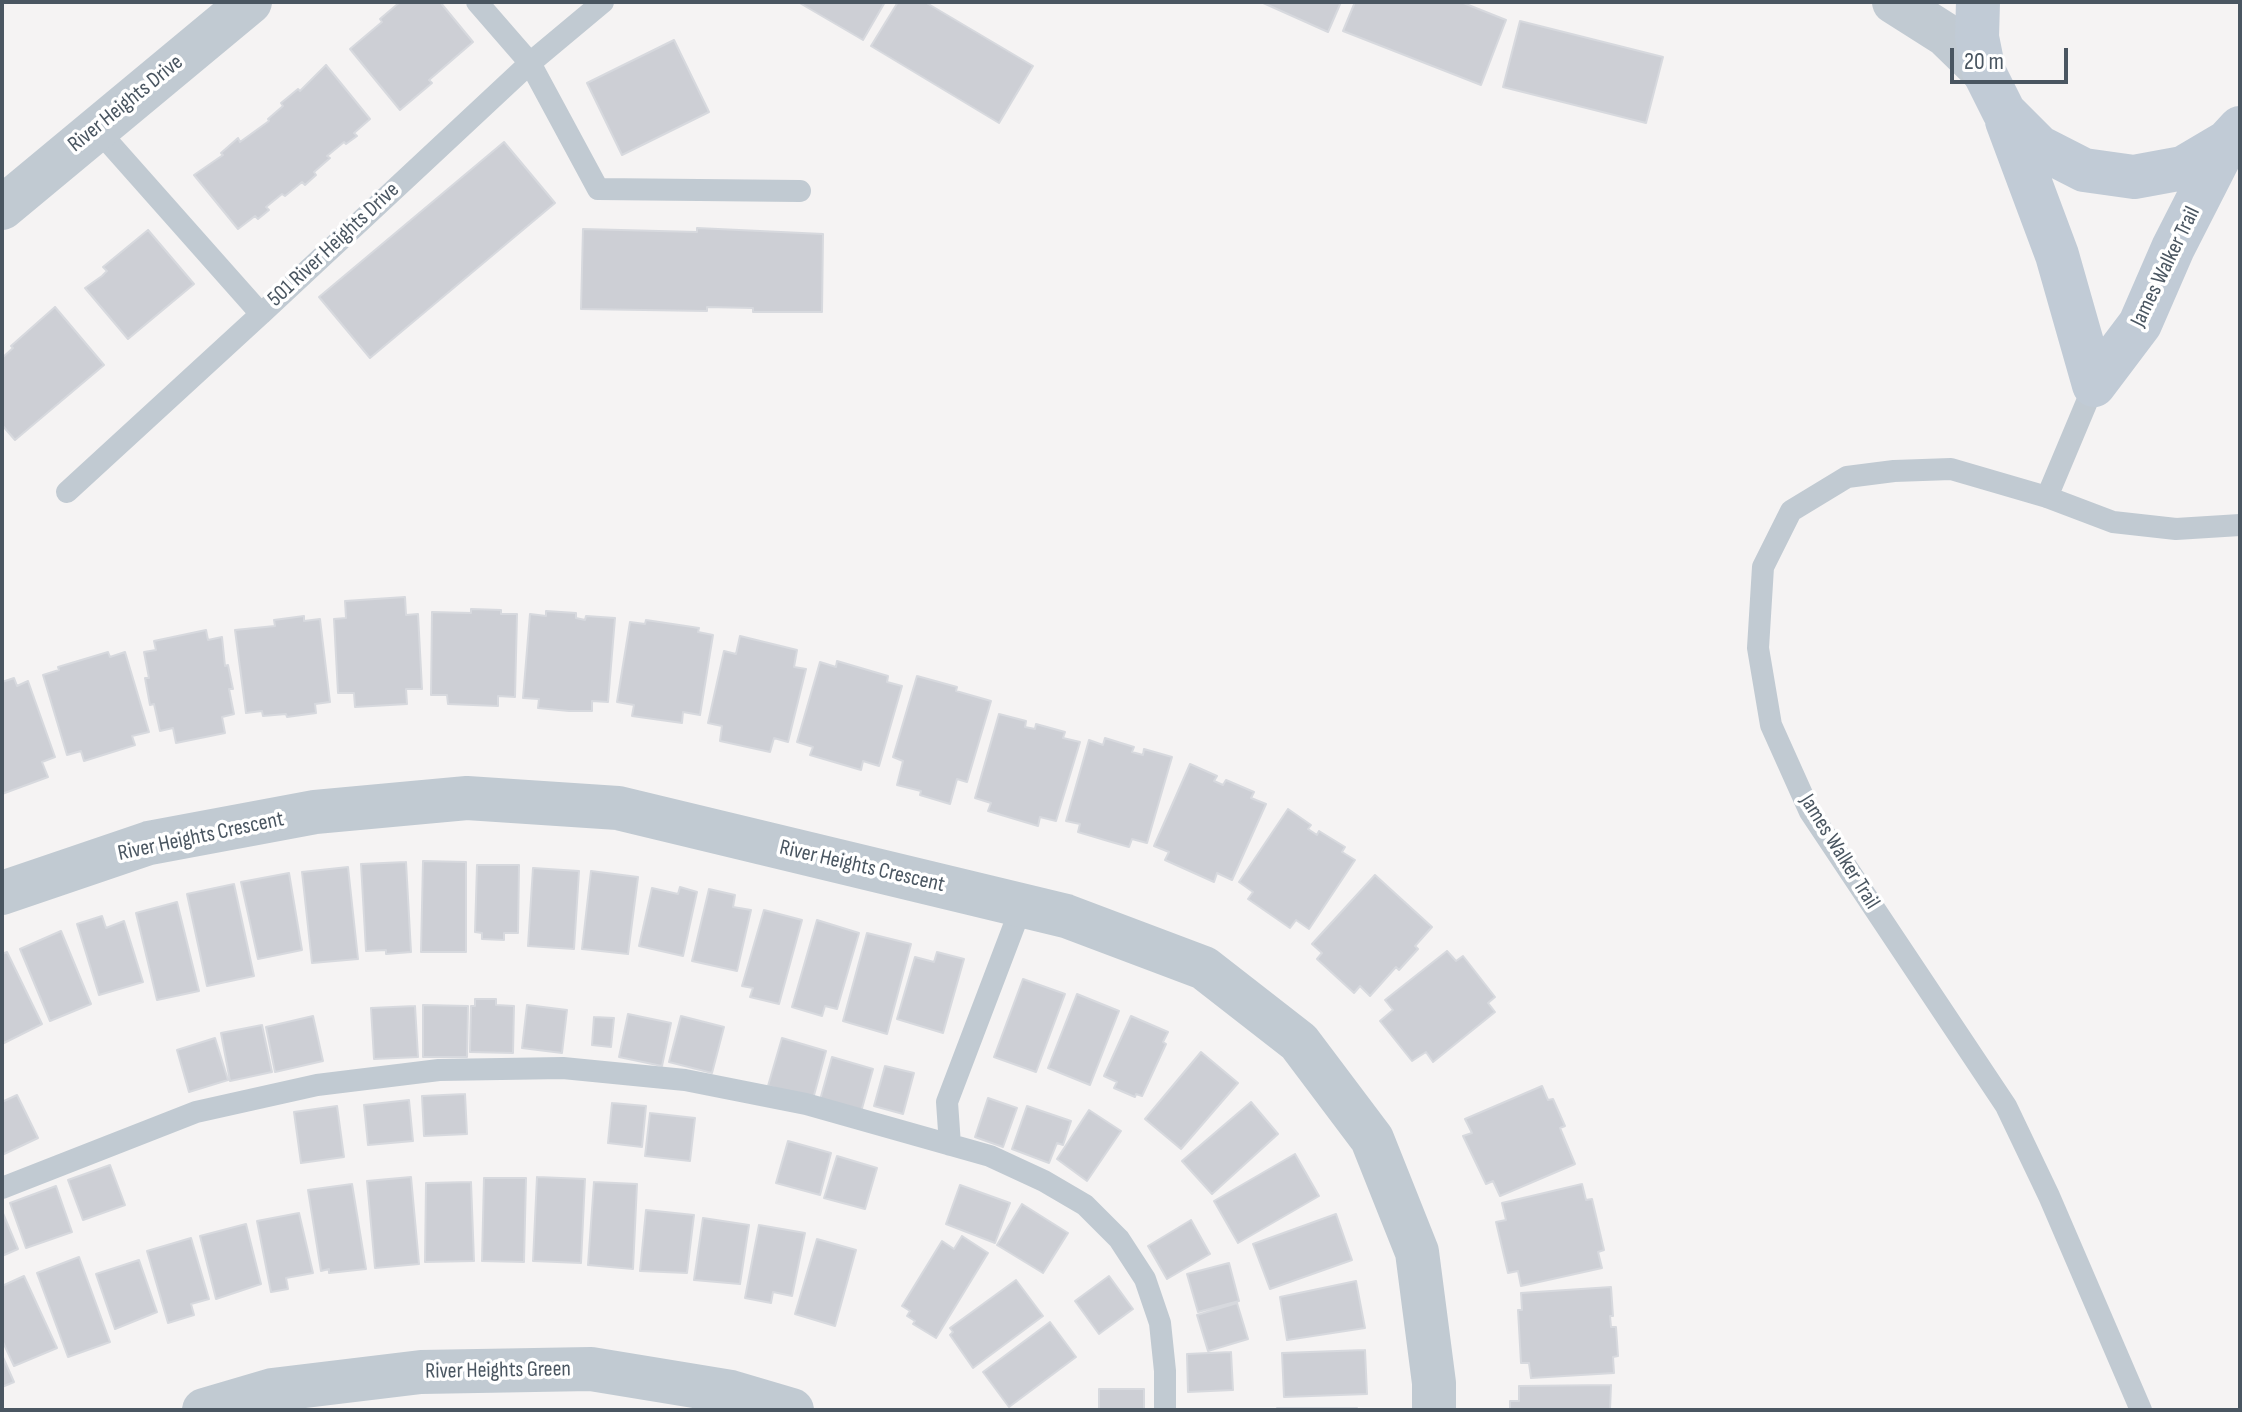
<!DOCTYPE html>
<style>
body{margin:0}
#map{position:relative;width:2242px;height:1412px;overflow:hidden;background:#f5f3f3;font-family:"Sofia Sans Condensed",sans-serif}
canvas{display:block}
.frame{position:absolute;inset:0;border:4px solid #4a5661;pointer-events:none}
.scale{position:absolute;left:1950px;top:48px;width:118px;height:36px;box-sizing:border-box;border:4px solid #4a5661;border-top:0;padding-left:10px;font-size:24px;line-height:28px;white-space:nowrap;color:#4a5661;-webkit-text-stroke:6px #fff;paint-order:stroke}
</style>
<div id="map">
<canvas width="2242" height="1412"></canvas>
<div class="frame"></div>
<div class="scale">20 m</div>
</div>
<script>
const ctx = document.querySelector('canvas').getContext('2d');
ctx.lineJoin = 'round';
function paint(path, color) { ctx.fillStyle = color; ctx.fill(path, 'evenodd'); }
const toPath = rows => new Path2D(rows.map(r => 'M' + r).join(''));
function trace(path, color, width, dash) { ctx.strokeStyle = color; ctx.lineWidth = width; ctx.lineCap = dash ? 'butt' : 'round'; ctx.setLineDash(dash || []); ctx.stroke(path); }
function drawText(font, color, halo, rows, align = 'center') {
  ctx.font = font + ' "Sofia Sans Condensed",sans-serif'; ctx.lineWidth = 7; ctx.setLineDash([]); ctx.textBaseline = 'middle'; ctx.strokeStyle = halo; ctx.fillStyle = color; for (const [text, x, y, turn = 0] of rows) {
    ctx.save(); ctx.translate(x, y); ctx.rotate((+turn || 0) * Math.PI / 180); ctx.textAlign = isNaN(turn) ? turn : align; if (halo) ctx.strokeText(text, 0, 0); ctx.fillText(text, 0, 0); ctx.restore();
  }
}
const building = toPath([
 [400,2,440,2,473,42,429,80,432,83,400,110,350,49,382,22,380,19,400,2],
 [798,2,885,2,863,40,798,2],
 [898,2,925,2,1033,66,999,123,871,46,898,2],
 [1261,2,1341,2,1328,32,1261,2],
 [1355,2,1461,2,1506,20,1481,85,1343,31,1355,2],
 [1520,21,1663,57,1646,123,1503,87,1520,21],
 [674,40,709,112,622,155,587,83,674,40],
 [326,65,370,119,354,133,357,136,346,144,344,142,327,156,330,158,314,172,316,175,305,185,302,182,285,196,282,194,266,207,269,210,258,219,255,216,238,229,194,175,223,155,221,153,238,138,240,142,269,121,268,119,283,106,281,103,298,89,300,91,326,65],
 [504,142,555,203,370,358,319,297,504,142],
 [697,228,823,234,822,312,753,312,753,308,707,307,707,311,581,309,583,229,697,232,697,228],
 [148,230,194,284,128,339,85,288,102,276,107,271,103,267,148,230],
 [55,307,104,365,15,440,2,425,2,358,13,348,11,346,55,307],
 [405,597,406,615,418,614,422,689,406,689,407,704,355,707,354,693,338,693,334,619,346,618,345,601,405,597],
 [471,609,501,610,501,614,517,614,515,697,498,696,498,706,448,704,447,695,431,695,432,612,471,613,471,609],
 [546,611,576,613,576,618,585,620,586,616,615,618,608,702,592,701,592,711,569,711,538,708,539,699,523,698,530,614,546,616,546,611],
 [304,616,304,621,320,619,330,702,315,704,316,713,287,717,286,714,263,716,262,711,246,713,235,630,275,626,274,620,304,616],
 [646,620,699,628,698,632,713,635,700,715,683,712,682,723,632,716,634,705,617,702,630,622,645,624,646,620],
 [206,630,208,640,222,637,225,666,228,665,233,689,229,689,234,714,222,717,225,733,176,743,173,728,160,731,154,704,150,705,145,678,149,678,144,652,156,650,154,641,206,630],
 [740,636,797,650,794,667,806,669,788,742,774,738,770,752,720,741,722,726,708,723,724,651,736,654,740,636],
 [108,652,110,657,125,652,149,732,132,736,135,745,84,761,81,751,67,755,43,675,59,670,58,667,108,652],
 [837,661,888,676,887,682,902,686,879,766,863,761,861,770,810,755,813,747,797,742,820,662,836,667,837,661],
 [917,676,957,687,956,691,991,701,967,782,957,779,950,804,920,795,921,791,897,785,903,761,893,757,917,676],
 [14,678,17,686,28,681,55,757,42,762,48,777,2,794,2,682,14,678],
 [999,714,1026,721,1025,727,1035,729,1036,724,1065,732,1063,738,1080,742,1056,821,1040,817,1038,826,988,811,991,803,975,798,999,714],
 [1105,738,1134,747,1132,752,1143,755,1144,749,1172,757,1147,843,1132,839,1129,847,1108,841,1078,832,1080,824,1066,821,1089,740,1103,745,1105,738],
 [1190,764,1217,776,1214,781,1223,785,1226,780,1254,792,1251,798,1266,804,1232,880,1217,873,1214,882,1165,860,1169,852,1154,846,1190,764],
 [1288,809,1311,825,1308,829,1317,835,1319,831,1345,847,1342,852,1355,860,1309,929,1296,920,1290,928,1248,899,1253,892,1239,882,1288,809],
 [423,861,466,862,466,952,421,952,423,861],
 [406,862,411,952,386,954,386,950,366,951,361,864,406,862],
 [477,865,519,865,518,933,504,933,504,940,482,939,482,933,475,932,477,865],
 [348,867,358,959,312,963,302,872,348,867],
 [533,868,579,871,574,949,528,946,533,868],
 [591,871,638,877,628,954,582,949,591,871],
 [289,873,302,950,258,959,241,882,289,873],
 [1375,875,1432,927,1415,946,1418,949,1399,970,1396,967,1370,996,1360,986,1354,993,1317,959,1322,953,1312,944,1375,875],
 [234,884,254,976,207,986,187,894,234,884],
 [680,887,697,892,683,956,639,946,652,888,678,894,680,887],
 [709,889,735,895,733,907,751,910,737,971,692,961,709,889],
 [177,902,199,991,157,1000,136,913,177,902],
 [764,910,802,920,779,1004,750,997,753,988,742,986,764,910],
 [102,916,106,928,124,921,143,982,99,995,77,924,102,916],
 [817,920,859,933,837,1009,825,1006,822,1016,792,1007,817,920],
 [61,931,91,1004,50,1021,20,949,61,931],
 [867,933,911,944,887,1034,843,1021,867,933],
 [1447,951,1456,961,1463,956,1495,997,1488,1003,1495,1012,1433,1062,1426,1052,1412,1061,1380,1021,1393,1010,1385,1000,1447,951],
 [7,952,42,1024,2,1044,2,954,7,952],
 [937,952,964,959,943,1033,897,1019,915,957,934,962,937,952],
 [1023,979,1065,994,1036,1072,994,1057,1023,979],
 [1077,994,1119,1011,1090,1085,1048,1068,1077,994],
 [475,999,496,999,496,1005,514,1006,513,1053,470,1052,471,1006,475,1006,475,999],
 [423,1005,468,1006,467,1057,423,1057,423,1005],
 [527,1005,567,1010,562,1053,522,1048,527,1005],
 [415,1006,418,1057,374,1059,371,1008,415,1006],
 [628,1014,671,1023,662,1066,619,1057,628,1014],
 [313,1016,323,1061,275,1072,266,1027,313,1016],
 [681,1016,724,1027,712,1073,669,1062,681,1016],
 [1131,1016,1168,1032,1163,1042,1166,1044,1142,1096,1136,1094,1135,1097,1114,1088,1117,1082,1104,1076,1131,1016],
 [594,1017,614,1018,611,1047,592,1045,594,1017],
 [262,1025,272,1072,230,1081,221,1033,262,1025],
 [215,1038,228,1080,189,1092,177,1050,215,1038],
 [782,1038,826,1051,813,1099,768,1086,782,1038],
 [1201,1052,1238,1083,1181,1149,1145,1119,1201,1052],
 [832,1057,873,1069,861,1112,820,1100,832,1057],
 [885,1066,914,1073,903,1114,874,1106,885,1066],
 [1542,1086,1548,1100,1553,1099,1565,1126,1560,1128,1575,1164,1500,1196,1493,1181,1486,1184,1463,1136,1472,1133,1465,1119,1542,1086],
 [465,1094,467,1134,424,1136,422,1096,465,1094],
 [17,1095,38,1138,2,1155,2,1102,17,1095],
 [988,1098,1017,1108,1003,1147,975,1137,988,1098],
 [409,1100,413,1141,368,1145,364,1105,409,1100],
 [1251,1102,1278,1134,1212,1194,1182,1161,1251,1102],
 [612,1103,646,1106,642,1147,608,1143,612,1103],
 [337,1106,344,1157,301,1163,294,1112,337,1106],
 [1027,1106,1071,1121,1063,1145,1057,1143,1049,1163,1012,1149,1027,1106],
 [1089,1110,1121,1131,1087,1181,1057,1159,1089,1110],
 [650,1113,695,1118,690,1161,645,1156,650,1113],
 [788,1141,831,1153,820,1195,776,1183,788,1141],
 [1295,1154,1319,1196,1238,1243,1214,1201,1295,1154],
 [837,1156,877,1168,865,1209,824,1198,837,1156],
 [110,1165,125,1205,83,1220,68,1180,110,1165],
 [411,1177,419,1264,375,1268,367,1181,411,1177],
 [537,1177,585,1179,581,1263,533,1261,537,1177],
 [484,1178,526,1178,524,1262,482,1261,484,1178],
 [471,1182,474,1261,425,1262,426,1183,471,1182],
 [594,1182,637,1184,633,1269,588,1265,594,1182],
 [352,1184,366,1269,329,1273,329,1269,321,1271,308,1190,352,1184],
 [1582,1184,1586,1200,1592,1199,1604,1250,1598,1252,1602,1268,1521,1286,1518,1271,1508,1273,1496,1222,1506,1220,1502,1203,1582,1184],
 [960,1185,1010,1203,995,1243,946,1224,960,1185],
 [56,1186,72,1232,26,1248,10,1203,56,1186],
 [1022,1204,1068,1233,1043,1273,997,1245,1022,1204],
 [646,1210,694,1215,687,1273,640,1271,646,1210],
 [2,1211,18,1249,2,1256,2,1211],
 [299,1213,313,1273,286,1278,288,1289,271,1292,257,1221,299,1213],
 [1336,1214,1352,1260,1270,1289,1253,1244,1336,1214],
 [703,1218,749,1225,740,1284,694,1280,703,1218],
 [1191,1220,1210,1254,1167,1279,1148,1246,1191,1220],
 [246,1224,261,1284,216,1299,200,1236,246,1224],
 [759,1225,805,1233,792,1296,773,1292,771,1303,745,1298,759,1225],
 [962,1236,988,1253,936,1338,913,1324,915,1321,907,1316,910,1311,902,1306,942,1241,954,1249,962,1236],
 [191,1238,209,1299,191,1304,194,1315,168,1323,147,1251,191,1238],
 [817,1239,856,1250,835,1326,795,1314,817,1239],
 [79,1257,110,1342,68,1357,37,1273,79,1257],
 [139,1260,157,1312,115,1329,96,1274,139,1260],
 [1229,1263,1239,1301,1198,1312,1187,1274,1229,1263],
 [24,1276,57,1348,14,1366,2,1340,2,1286,24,1276],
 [1109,1276,1133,1309,1099,1334,1075,1301,1109,1276],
 [1016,1280,1043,1316,973,1368,950,1335,953,1332,950,1328,1016,1280],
 [1356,1281,1365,1328,1287,1340,1280,1297,1356,1281],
 [1611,1287,1613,1316,1610,1316,1611,1327,1616,1327,1618,1356,1613,1357,1614,1373,1531,1378,1529,1363,1521,1363,1518,1310,1522,1310,1521,1293,1611,1287],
 [1237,1303,1248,1339,1208,1351,1197,1315,1237,1303],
 [1050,1322,1076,1357,1009,1407,983,1372,1050,1322],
 [1365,1350,1367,1394,1284,1397,1282,1353,1365,1350],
 [1231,1352,1233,1390,1188,1392,1187,1354,1231,1352],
 [2,1355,14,1382,2,1387,2,1355],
 [1611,1385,1610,1410,1510,1410,1510,1401,1519,1401,1519,1386,1611,1385],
 [1099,1389,1144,1389,1144,1410,1099,1410,1099,1389],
 [1277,1408,1357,1408,1357,1410,1277,1410,1277,1408]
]);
paint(building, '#cdcfd5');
trace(building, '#d7d9de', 2);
trace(toPath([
 [603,2,530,63,598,189,800,191],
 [96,128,261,314,530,63,477,2],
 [67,492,261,314],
 [2047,497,2094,385],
 [950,1145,947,1102,1022,905],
 [2,1188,196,1112,317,1085,439,1070,563,1068,685,1080,806,1104,990,1156,1044,1181,1085,1205,1119,1239,1145,1279,1160,1323,1165,1371,1165,1410],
 [2141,1410,2049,1196,2006,1106,1810,812,1771,725,1758,648,1763,567,1791,511,1847,477,1894,471,1951,469,2047,497,2113,522,2176,529,2240,525]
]), '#c1cad2', 22);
trace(toPath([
 [2,893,149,843,315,812,467,798,618,808,1066,916,1204,968,1299,1042,1372,1139,1417,1252,1434,1383,1434,1410],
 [204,1410,272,1390,421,1372,591,1369,731,1392,792,1410]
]), '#c1cad2', 44);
trace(toPath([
 [1894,2,1946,35,1984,72],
 [2,208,250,2]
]), '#c1cad2', 44);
trace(toPath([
 [1978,2,1977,37,1984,72,2004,112,2039,147,2084,170,2134,177,2183,168,2227,142,2240,128],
 [2007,121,2057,255,2094,385],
 [2094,385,2140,324,2173,248,2227,142]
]), '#c1cbd6', 44);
drawText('22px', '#4a5661', '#fff', [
 ["River Heights Drive",126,104,-39],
 ["501 River Heights Drive",334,245,-43],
 ["James Walker Trail",2166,267,-64],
 ["River Heights Crescent",201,837,-12],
 ["James Walker Trail",1839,852,58],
 ["River Heights Crescent",862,867,13],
 ["River Heights Green",498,1371,-1]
]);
</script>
